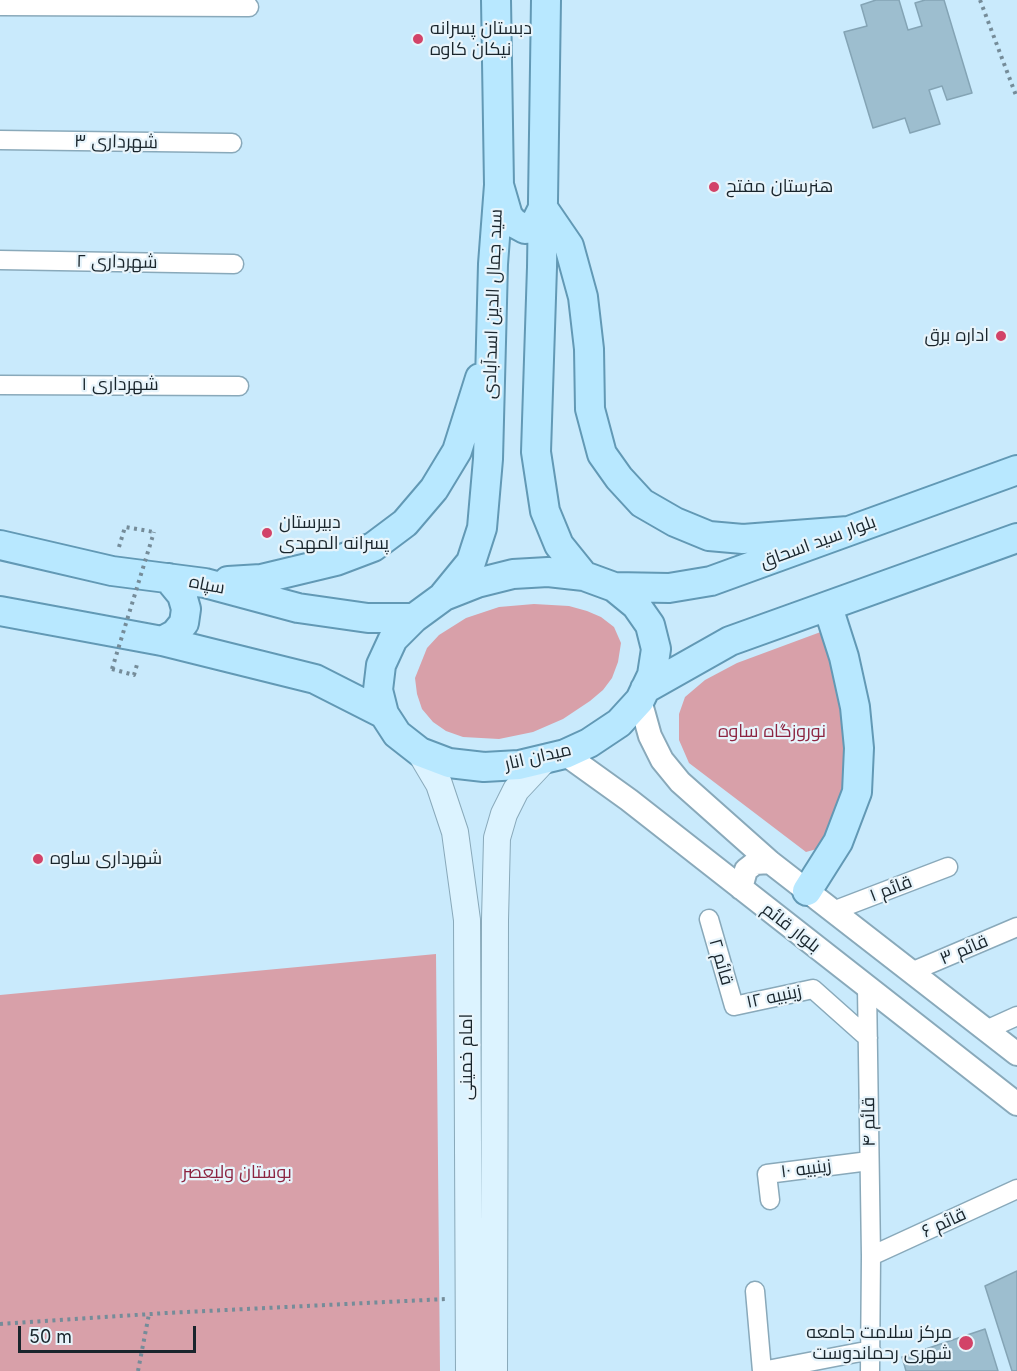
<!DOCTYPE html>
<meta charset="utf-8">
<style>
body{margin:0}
#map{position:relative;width:1017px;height:1371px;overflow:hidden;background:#c9eafc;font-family:Inter,sans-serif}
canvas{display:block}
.scale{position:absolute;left:18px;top:1326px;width:178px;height:27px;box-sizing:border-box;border:3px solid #19252c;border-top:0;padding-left:8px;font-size:18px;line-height:21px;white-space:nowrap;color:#19252c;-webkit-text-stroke:4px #e7f4fb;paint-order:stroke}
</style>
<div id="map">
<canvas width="1017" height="1371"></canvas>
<div class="scale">50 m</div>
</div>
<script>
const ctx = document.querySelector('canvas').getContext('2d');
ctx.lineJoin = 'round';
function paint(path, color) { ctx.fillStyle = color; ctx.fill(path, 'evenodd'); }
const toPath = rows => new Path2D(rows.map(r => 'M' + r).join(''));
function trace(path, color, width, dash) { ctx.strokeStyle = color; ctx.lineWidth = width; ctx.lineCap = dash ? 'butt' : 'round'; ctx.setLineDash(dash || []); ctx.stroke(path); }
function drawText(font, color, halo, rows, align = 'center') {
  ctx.font = font + ' Inter,Cairo,sans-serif'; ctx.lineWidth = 4.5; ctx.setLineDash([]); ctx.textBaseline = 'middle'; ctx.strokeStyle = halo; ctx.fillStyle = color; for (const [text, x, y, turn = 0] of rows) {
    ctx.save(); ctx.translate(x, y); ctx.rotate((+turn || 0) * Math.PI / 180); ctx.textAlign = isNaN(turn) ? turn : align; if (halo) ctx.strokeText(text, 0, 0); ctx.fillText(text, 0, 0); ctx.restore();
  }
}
paint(toPath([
 [534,604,569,606,587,611,601,617,614,627,621,643,618,662,612,678,603,690,590,701,563,719,533,732,499,739,463,737,446,731,433,722,422,709,417,694,415,678,427,648,439,635,466,618,499,607],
 [826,630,842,697,849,753,840,803,824,847,806,852,689,763,679,740,679,714,685,697,705,680,737,663],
 [436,954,440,1371,0,1371,0,995]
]), '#d8a0a9');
const building = toPath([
 [876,0,899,0,908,30,922,26,915,3,925,0,944,0,972,93,947,100,942,86,929,90,940,124,910,133,905,118,873,128,844,32,867,26,861,5,876,0],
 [1017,1271,1017,1371,1012,1371,985,1286,1017,1271],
 [985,1329,998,1371,906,1371,902,1357,985,1329]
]);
paint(building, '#9dbecf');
trace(building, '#84a4b5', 1.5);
const minor = toPath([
 [0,6,249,7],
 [0,140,232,143],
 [0,260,234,264],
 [0,385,239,386],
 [833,911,948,867],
 [709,919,734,1006,813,989,868,1038],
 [911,972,1017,927],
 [867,988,871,1256,870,1371],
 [986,1030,1017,1016],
 [770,1200,767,1174,869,1161],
 [871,1256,1017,1189],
 [755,1291,762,1371,871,1350]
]);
const tertiary = toPath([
 [640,700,650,736,662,760,680,782,770,862,1017,1054],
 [565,754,629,800,1017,1104],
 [741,888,746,870,755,863,770,862]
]);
const secondary = toPath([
 [420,752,439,784,455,832,467,920,469,1371],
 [494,1371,495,920,497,838,504,814,516,790,545,759]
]);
const primary = toPath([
 [546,0,542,267,536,452,545,511,559,545,584,576],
 [499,185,508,216,514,223,525,229,535,224,543,208,569,246,583,297,589,349,590,409,602,454,619,478,642,503,675,522,709,536,743,539,848,531],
 [0,545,112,571,205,583,298,608,368,618,414,618],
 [548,572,584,576,614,587,636,605,650,625,656,649,652,675,640,700,619,723,589,743,565,754,519,765,484,767,449,763,420,752,397,734,384,714,378,690,381,665,393,639,414,618,444,596,477,583,513,574,548,572],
 [228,581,261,579,336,561,373,547,405,523,434,489,457,451,480,378],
 [614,587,669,588,711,581,1017,470],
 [444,595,471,562,482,528,488,459,493,264,499,185,496,0],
 [0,611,162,641,315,679,384,714],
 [162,641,175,634,184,623,186,609,182,595,168,578],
 [645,689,730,641,1017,538],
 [807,891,838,842,857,792,859,748,855,707,844,657,828,607]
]);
trace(minor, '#89a9ba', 21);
trace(tertiary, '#89a9ba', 26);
trace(secondary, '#89a9ba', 28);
trace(primary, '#6299b5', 32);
trace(toPath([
 [980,0,1017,98],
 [119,547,125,527,154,532],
 [112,669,134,675,138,661],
 [0,1324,166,1313,446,1299],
 [138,1371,149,1314]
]), '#758c99', 4, [3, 4.5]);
trace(minor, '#fff', 18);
trace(tertiary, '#fff', 22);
trace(secondary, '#dcf3ff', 26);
trace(primary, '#b8e8ff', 28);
trace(toPath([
 [112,669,154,532]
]), '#758c99', 4, [3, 4.5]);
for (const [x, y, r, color] of [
 [418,39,6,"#d24368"],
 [714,187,6,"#d24368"],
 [1001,336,6,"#d24368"],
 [267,533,6,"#d24368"],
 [38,859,6,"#d24368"],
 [966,1343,8,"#d24368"]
]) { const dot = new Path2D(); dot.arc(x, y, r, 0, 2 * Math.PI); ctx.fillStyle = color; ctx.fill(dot); trace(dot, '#e7f4fb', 2); }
drawText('18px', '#19252c', '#e7f4fb', [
 ["دبستان پسرانه",430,29],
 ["نیکان کاوه",430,50],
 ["هنرستان مفتح",726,187],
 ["اداره برق",989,336,"right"],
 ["دبیرستان",279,523],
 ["پسرانه المهدی",279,544],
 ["شهرداری ساوه",50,859],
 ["مرکز سلامت جامعه",952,1333,"right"],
 ["شهری رحماندوست",952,1354,"right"]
], 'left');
drawText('18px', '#19252c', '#e7f4fb', [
 ["شهرداری ۳",116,142,1],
 ["شهرداری ۲",117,262,1],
 ["سید جمال الدین اسدآبادی",493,304,-88],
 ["شهرداری ۱",120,385],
 ["بلوار سید اسحاق",818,542,-20],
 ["سپاه",207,585,11],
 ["میدان انار",538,757,-13],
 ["قائم ۱",891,889,-21],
 ["بلوار قائم",791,928,38],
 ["قائم ۳",964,950,-23],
 ["قائم ۲",721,962,74],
 ["زینبیه ۱۲",774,997,-12],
 ["امام خمینی",467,1057,-90],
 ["قائم ۴",869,1122,-91],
 ["زینبیه ۱۰",806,1169,-7],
 ["قائم ۶",944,1223,-25]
]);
drawText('18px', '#8c2441', '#e7f4fb', [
 ["نوروزگاه ساوه",772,732],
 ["بوستان ولیعصر",237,1173]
]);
</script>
